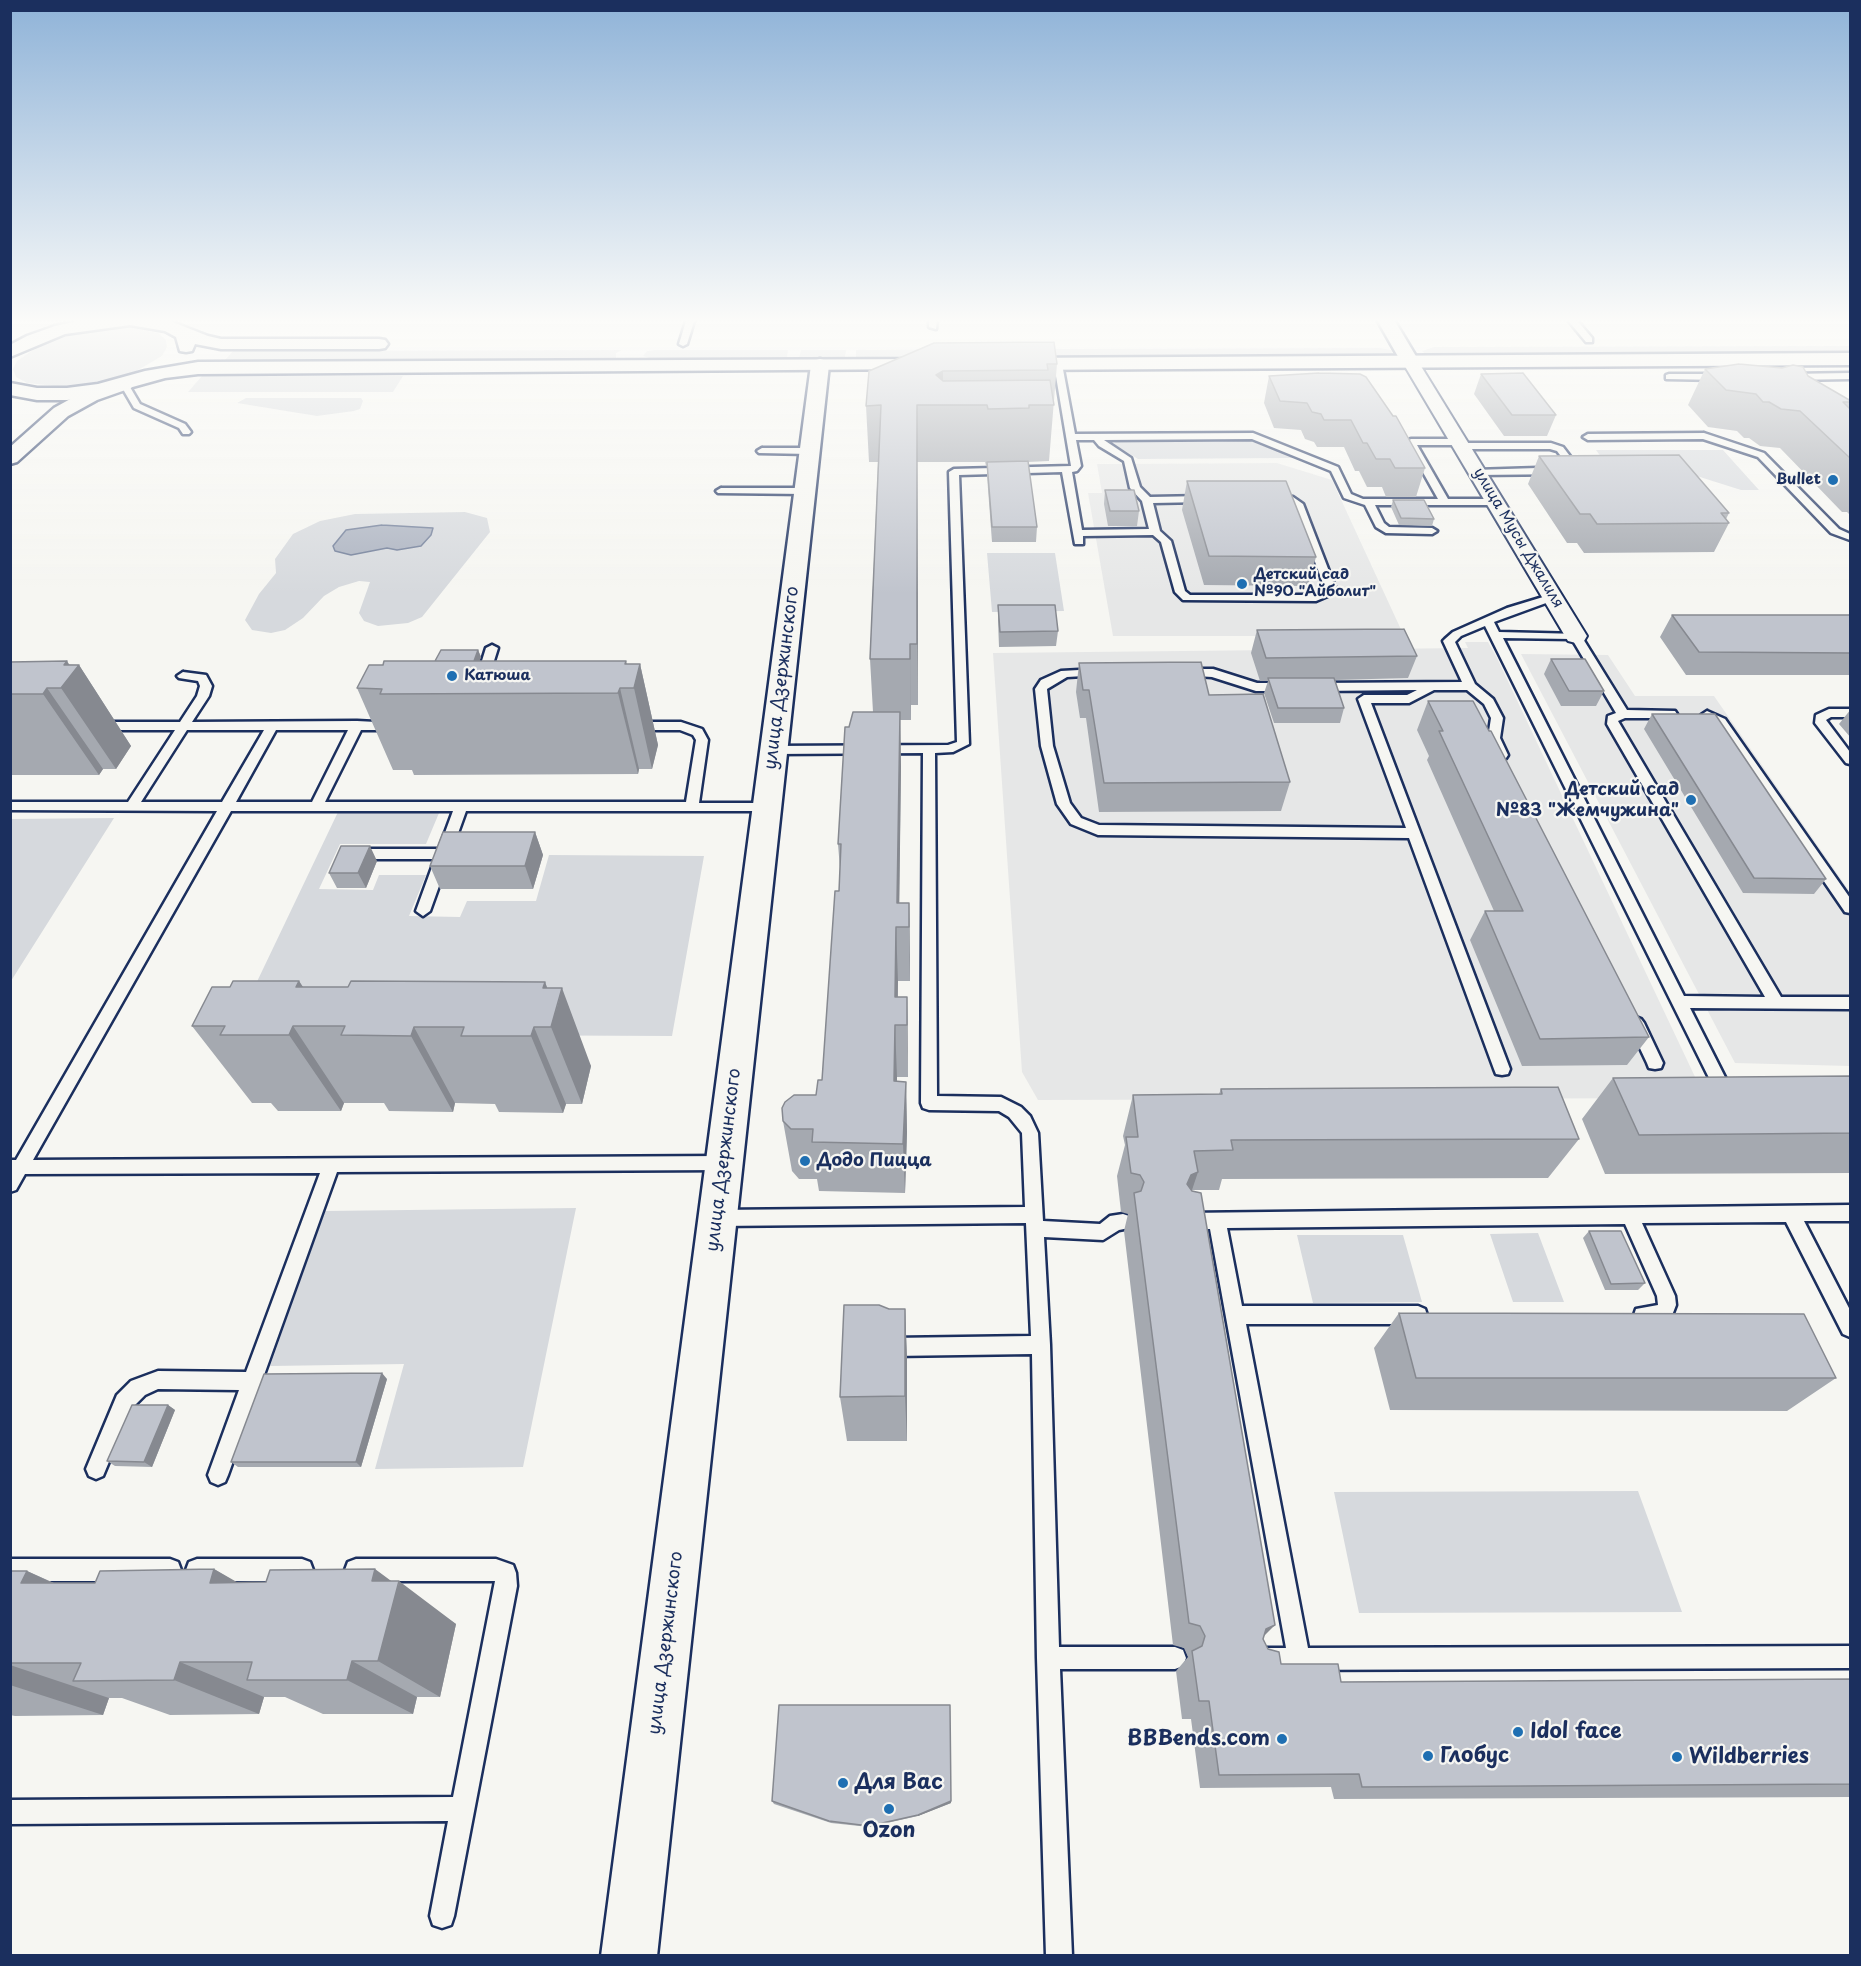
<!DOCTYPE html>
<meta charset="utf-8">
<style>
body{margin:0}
#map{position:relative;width:1861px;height:1966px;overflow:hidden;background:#f6f6f2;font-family:"Playpen Sans",sans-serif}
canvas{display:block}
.frame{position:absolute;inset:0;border:12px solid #1b2f5e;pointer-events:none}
</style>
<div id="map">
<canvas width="1861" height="1966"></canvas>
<div class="frame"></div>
</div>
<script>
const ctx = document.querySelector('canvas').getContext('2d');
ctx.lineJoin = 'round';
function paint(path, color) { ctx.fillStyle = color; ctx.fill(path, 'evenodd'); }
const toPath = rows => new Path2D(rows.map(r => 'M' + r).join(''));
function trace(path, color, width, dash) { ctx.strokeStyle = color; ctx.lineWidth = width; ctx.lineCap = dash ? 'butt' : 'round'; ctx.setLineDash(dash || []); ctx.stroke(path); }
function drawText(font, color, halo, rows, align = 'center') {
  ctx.font = font + ' "Playpen Sans",sans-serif'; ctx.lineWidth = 4.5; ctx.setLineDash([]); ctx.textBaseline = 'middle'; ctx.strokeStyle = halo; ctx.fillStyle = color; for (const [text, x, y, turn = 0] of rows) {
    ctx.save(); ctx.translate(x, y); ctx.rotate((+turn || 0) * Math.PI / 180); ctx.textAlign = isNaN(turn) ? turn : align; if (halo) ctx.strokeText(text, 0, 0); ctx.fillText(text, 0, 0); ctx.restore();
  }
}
paint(toPath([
 [1277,463,1332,480,1404,636,1113,636,1088,493,1102,493,1097,464],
 [1465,642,1488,642,1497,658,1705,1098,1038,1100,1022,1072,993,653,1468,648],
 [1521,654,1608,655,1635,696,1714,696,1850,892,1850,1066,1735,1063]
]), '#e6e7e7');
paint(toPath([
 [127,327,158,333,166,340,167,347,162,356,133,373,111,380,64,387,27,383,16,377,13,369,17,361,43,343,84,331],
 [1850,346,1850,356,1440,358,1426,355,1422,351,1434,347],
 [1381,348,1391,350,1393,354,1391,356,1027,358,1024,349],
 [983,349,982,358,856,358,856,350],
 [622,350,616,353,616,360,225,360,233,351],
 [655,350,788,350,787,359,652,359,643,356,647,351],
 [801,350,846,350,845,358,799,358],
 [202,376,403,376,393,392,188,392],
 [246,398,361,398,363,401,360,409,354,411,317,416,237,403],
 [1250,441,1296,458,1138,459,1113,444,1116,442],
 [1596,450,1723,450,1759,490,1741,490,1681,471,1611,471],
 [465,512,487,518,490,532,422,617,408,623,378,626,364,621,359,613,370,582,359,581,339,587,324,596,303,618,285,630,271,633,252,630,245,620,259,594,276,573,275,559,293,534,320,521,355,514],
 [987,553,1055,553,1064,611,992,612],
 [338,812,439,813,426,844,340,844,319,889,373,890,379,875,426,875,409,916,460,917,467,901,536,901,549,855,704,856,672,1036,232,1034],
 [114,818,11,981,11,819],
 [576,1208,523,1467,375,1469,404,1364,270,1366,325,1211],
 [1538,1233,1564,1302,1513,1302,1490,1234],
 [1297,1235,1403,1235,1422,1302,1313,1303],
 [1638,1491,1682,1612,1359,1613,1334,1492]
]), '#d6d9dd');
const water = toPath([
 [382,525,433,528,431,535,421,546,397,550,387,548,351,555,335,551,333,546,346,530,382,525]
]);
paint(water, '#abb2c0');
trace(water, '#717e99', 1.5);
const lane = toPath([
 [687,318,695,318,687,344,683,346,679,344,687,318],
 [929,318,937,318,936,329,929,327,929,318],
 [1566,318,1575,318,1592,338,1592,342,1586,342,1566,318],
 [1058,361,1062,364,1075,434,1253,433,1338,467,1351,494,1363,499,1438,499,1406,442,1411,439,1459,439,1462,440,1463,443,1551,443,1563,447,1579,468,1569,474,1477,475,1474,474,1474,470,1569,467,1557,451,1550,449,1462,449,1459,448,1458,445,1417,445,1448,499,1495,499,1500,502,1495,505,1375,505,1384,523,1389,527,1432,528,1437,531,1432,534,1386,533,1376,527,1365,505,1344,498,1331,471,1252,439,1104,440,1131,458,1140,487,1150,497,1204,496,1209,499,1204,502,1153,503,1160,531,1171,541,1185,591,1190,595,1315,595,1326,591,1294,506,1288,502,1273,500,1271,498,1276,495,1293,497,1303,504,1337,592,1316,601,1183,600,1175,592,1161,542,1153,535,1083,536,1083,544,1075,544,1062,472,959,475,969,744,953,752,935,753,937,1096,1001,1097,1021,1107,1030,1116,1038,1133,1043,1221,1100,1224,1110,1216,1123,1214,1129,1216,1132,1222,1129,1228,1119,1230,1103,1240,1044,1237,1050,1345,1059,1647,1175,1647,1183,1650,1186,1658,1183,1666,1175,1669,1060,1669,1072,1956,1046,1956,1037,1658,1032,1354,892,1356,885,1353,883,1347,885,1341,892,1338,1031,1336,1026,1223,717,1226,711,1224,708,1218,711,1212,717,1210,1025,1207,1022,1133,1009,1117,999,1111,929,1110,923,1108,921,1103,923,753,774,754,768,750,774,746,948,745,957,742,949,472,954,469,1071,466,1054,364,1058,361],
 [1076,440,1094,440,1099,446,1124,461,1130,488,1142,501,1149,529,1082,530,1072,472,1077,471,1081,466,1076,440],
 [1850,373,1850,379,1789,380,1785,377,1789,374,1850,373],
 [1669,374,1720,374,1724,377,1720,380,1666,379,1666,375,1669,374],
 [121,382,127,382,140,404,185,424,191,432,189,434,183,434,179,428,134,408,120,384,121,382],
 [1704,433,1764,453,1839,529,1850,534,1850,540,1831,533,1758,457,1703,439,1588,440,1583,437,1588,434,1704,433],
 [762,448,810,448,815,451,810,454,759,453,757,451,762,448],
 [721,488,805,488,810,491,805,494,718,493,716,491,721,488],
 [1553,594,1557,595,1557,599,1494,622,1499,632,1580,634,1627,710,1675,711,1677,714,1671,718,1625,718,1618,721,1781,997,1850,997,1850,1009,1690,1008,1734,1095,1732,1100,1726,1102,1720,1100,1485,626,1461,636,1455,642,1475,684,1493,699,1503,718,1500,738,1508,755,1506,758,1502,759,1496,755,1488,738,1491,718,1484,704,1467,690,1434,690,1409,703,1371,703,1510,1069,1508,1074,1502,1075,1496,1074,1494,1069,1409,838,1098,835,1071,824,1057,804,1041,746,1035,689,1041,680,1061,671,1097,669,1103,673,1101,675,1067,677,1047,689,1053,746,1070,803,1081,818,1099,825,1406,828,1358,699,1364,695,1407,695,1417,690,1317,691,1311,687,1317,683,1462,682,1443,641,1445,639,1453,632,1507,608,1553,594],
 [1503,638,1572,639,1616,713,1608,716,1607,724,1765,997,1684,996,1503,638],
 [492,645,498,648,488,680,482,684,478,683,476,680,486,648,492,645],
 [1184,669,1213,669,1257,683,1284,683,1290,687,1284,691,1256,691,1212,677,1180,675,1178,673,1184,669],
 [183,672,206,675,212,686,209,696,192,722,357,721,395,723,395,729,391,730,361,730,325,802,686,802,696,740,693,735,680,730,634,730,628,726,634,722,681,722,702,729,708,740,699,803,767,803,774,807,767,811,466,811,430,911,423,916,416,911,435,859,354,859,347,854,354,849,439,849,453,811,231,811,33,1160,724,1156,730,1158,732,1163,730,1168,724,1170,337,1172,228,1475,225,1482,218,1485,211,1482,208,1475,239,1390,158,1389,145,1395,131,1409,103,1476,96,1479,89,1476,86,1469,117,1395,131,1381,158,1371,246,1372,320,1173,25,1174,16,1190,10,1192,10,1160,16,1160,217,811,10,810,10,802,128,802,175,730,97,730,91,726,97,722,180,722,197,696,200,686,198,681,179,678,177,676,183,672],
 [187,730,264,730,222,802,141,802,187,730],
 [276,730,348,730,312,802,236,802,276,730],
 [1829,709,1850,709,1850,717,1831,717,1826,720,1850,752,1850,764,1846,763,1815,723,1816,715,1829,709],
 [1707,711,1725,719,1850,898,1850,913,1845,912,1717,725,1703,718,1701,715,1707,711],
 [1636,1017,1641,1019,1644,1023,1663,1063,1661,1068,1655,1069,1649,1068,1647,1063,1628,1023,1631,1019,1636,1017],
 [1850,1205,1850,1221,1804,1221,1850,1310,1850,1337,1843,1334,1786,1222,1642,1223,1675,1296,1676,1305,1671,1318,1658,1324,1643,1324,1636,1321,1634,1315,1636,1309,1658,1305,1657,1296,1625,1224,1227,1228,1242,1306,1418,1306,1425,1309,1427,1315,1425,1321,1418,1324,1246,1324,1308,1648,1850,1646,1850,1668,1260,1670,1252,1667,1249,1659,1252,1651,1260,1648,1286,1648,1210,1229,1186,1229,1180,1227,1177,1221,1180,1215,1186,1213,1850,1205],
 [10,1559,170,1559,178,1562,181,1570,178,1578,170,1581,10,1581,10,1559],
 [197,1559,302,1559,310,1562,313,1570,310,1578,302,1581,197,1581,189,1578,186,1570,189,1562,197,1559],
 [356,1559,496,1559,513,1565,516,1573,517,1586,454,1916,451,1925,442,1928,433,1925,430,1916,448,1821,10,1824,10,1800,453,1797,495,1581,356,1581,348,1578,345,1570,348,1562,356,1559]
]);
const street = toPath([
 [1411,358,1419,363,1587,636,1584,641,1576,643,1568,641,1565,636,1403,363,1411,358]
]);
const secondary = toPath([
 [1376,318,1393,318,1420,363,1418,367,1404,367,1376,318],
 [820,359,827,361,829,365,657,1956,601,1956,811,365,813,361,820,359],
 [124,378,131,380,134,384,131,388,97,400,68,416,17,462,10,464,10,447,54,408,83,392,124,378]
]);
const primary = toPath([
 [92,318,170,321,208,336,221,339,379,339,385,340,388,344,385,348,379,349,221,349,195,344,192,351,186,352,180,351,176,337,165,331,130,325,65,334,10,357,10,345,27,336,55,326,92,318],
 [1850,353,1850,365,1012,370,1005,368,1003,364,1005,360,1012,358,1850,353],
 [928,359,935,361,937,365,935,369,198,374,165,378,100,396,67,400,37,400,10,395,10,383,37,388,67,388,98,384,145,371,198,362,928,359]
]);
trace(lane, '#1b2f5e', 5);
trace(street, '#1b2f5e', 4);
trace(secondary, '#1b2f5e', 5);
trace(primary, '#1b2f5e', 5);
paint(lane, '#f6f6f2');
paint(street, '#f6f6f2');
paint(secondary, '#f6f6f2');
paint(primary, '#f6f6f2');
paint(toPath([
 [764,318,851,318,851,321],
 [1057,364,1049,461,1028,462,1037,527,1036,542,992,542,987,476,987,466,986,466,985,462,917,462,918,705,911,705,911,720,900,720,901,767,899,903,909,903,910,957,910,981,898,981,898,997,907,997,908,1077,897,1077,897,1081,906,1082,907,1132,905,1193,819,1191,817,1179,799,1179,792,1171,783,1121,816,1095,822,1080,839,891,840,869,838,844,849,727,873,712,870,659,878,462,869,462,866,406,869,371],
 [1705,369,1808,376,1851,401,1851,405,1849,408,1851,410,1851,516,1847,512,1842,512,1780,448,1760,446,1749,438,1744,438,1737,431,1708,427,1688,405],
 [1360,374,1425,468,1416,497,1386,497,1382,487,1367,487,1359,471,1355,471,1344,447,1317,447,1314,442,1305,439,1301,430,1274,428,1264,403,1269,376],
 [1481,374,1556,415,1547,436,1504,436,1474,394],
 [1539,456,1729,513,1726,519,1729,523,1714,552,1584,553,1577,543,1567,543,1528,484],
 [1187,481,1316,557,1308,586,1204,585,1182,510],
 [1105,490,1139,511,1137,526,1108,526,1104,504],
 [1393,500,1434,519,1432,526,1399,525,1391,507],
 [998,605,1058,631,1056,646,999,647,998,620],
 [1672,615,1851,615,1851,675,1686,675,1660,637],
 [1257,630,1417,656,1408,678,1335,680,1344,708,1340,723,1274,723,1264,693,1268,681,1260,681,1251,653],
 [478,650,481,657,479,661,626,661,627,664,640,664,658,745,652,769,639,769,638,774,414,775,412,770,393,770,357,688,435,661],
 [1551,659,1604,691,1596,706,1561,706,1544,674],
 [10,662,79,665,131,746,116,769,103,769,99,775,10,775],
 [1079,663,1209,695,1290,782,1281,811,1099,812,1086,718,1080,718,1076,692],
 [1428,701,1649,1037,1627,1065,1522,1066,1470,940,1485,911,1494,911,1427,760,1429,756,1417,730],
 [1851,709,1851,738,1839,724],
 [1652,714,1826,879,1814,894,1743,893,1644,729],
 [535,832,543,855,533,889,440,889,430,866],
 [377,861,366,888,337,888,329,873],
 [299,981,303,987,348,987,545,982,547,988,591,1066,582,1104,566,1104,563,1113,499,1112,495,1104,455,1103,453,1112,389,1111,384,1103,344,1103,341,1111,278,1111,271,1103,252,1103,192,1026,230,987],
 [1851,1076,1851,1173,1605,1174,1582,1119,1613,1078],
 [1221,1089,1579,1139,1548,1178,1222,1179,1219,1190,1192,1190,1264,1635,1263,1639,1268,1649,1281,1664,1341,1682,1851,1679,1851,1797,1334,1799,1331,1787,1200,1788,1191,1719,1182,1719,1176,1671,1188,1657,1184,1648,1173,1645,1124,1231,1128,1214,1121,1212,1117,1176,1125,1145,1123,1136,1133,1095,1219,1094],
 [1589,1231,1645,1283,1638,1290,1605,1290,1583,1238],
 [889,1309,905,1309,907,1358,907,1441,847,1441,840,1397],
 [1399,1313,1836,1378,1787,1411,1390,1410,1374,1348],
 [387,1379,361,1467,238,1467,231,1462],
 [168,1405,175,1410,152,1467,115,1466,107,1461],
 [214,1569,237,1583,391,1581,456,1624,440,1697,417,1697,413,1714,323,1714,285,1697,264,1697,259,1714,170,1715,122,1698,109,1698,103,1715,15,1716,10,1715,10,1571,27,1571,54,1583,95,1583],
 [772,1801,951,1803,918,1816,869,1827,831,1823,774,1804]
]), '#a5a9b0');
paint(toPath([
 [943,371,943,405,936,375],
 [917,462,918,705,917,644],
 [910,644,911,705,911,720],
 [478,650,481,657,472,683,469,676],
 [67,661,74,672,79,665,131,746,116,769,61,688,64,665],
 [640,664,658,745,652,769,634,688],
 [47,688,103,769,99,775,43,694],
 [620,688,639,769,638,774,618,693],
 [900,712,901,767,899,927,897,903],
 [535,832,543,855,533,889,525,866],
 [370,846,377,861,366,888,358,873],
 [909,903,910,957,910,981,909,927],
 [896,927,898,981,897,1025,895,997],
 [299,981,328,1026,296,987],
 [545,982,556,1011,562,988,591,1066,582,1104,551,1027,543,988],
 [907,997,908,1050,908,1077,907,1025],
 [895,1025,897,1077,896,1132,894,1081],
 [293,1026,344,1103,341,1111,289,1035],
 [414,1027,455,1103,453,1112,411,1036],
 [534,1027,566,1104,563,1113,531,1036],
 [906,1082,907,1132,905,1193,903,1144],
 [1198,1172,1185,1211,1187,1184,1191,1175],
 [905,1309,907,1358,907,1441,905,1396],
 [382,1373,387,1379,361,1467,356,1462],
 [168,1405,175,1410,152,1467,144,1462],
 [214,1569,291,1613,210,1583],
 [375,1569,398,1586,399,1581,456,1624,440,1697,378,1661,372,1581],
 [27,1571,123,1615,21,1583],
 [1275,1625,1254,1646,1266,1629],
 [352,1661,417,1697,413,1714,347,1680],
 [180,1662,264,1697,259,1714,174,1680],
 [10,1665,109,1698,103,1715,10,1685],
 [951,1801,951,1803,918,1816,918,1815]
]), '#868990');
const building = toPath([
 [1054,342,1057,364,1047,364,1048,370,943,371,936,375,943,381,1050,380,1054,405,1029,405,1029,408,988,409,987,405,917,405,917,644,910,644,910,659,870,659,881,405,866,406,869,371,934,343,1054,342],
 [1739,364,1782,368,1793,365,1803,367,1808,376,1851,401,1851,402,1843,402,1851,410,1851,459,1800,411,1781,409,1769,402,1763,402,1756,394,1726,390,1705,369,1739,364],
 [1319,373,1360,374,1366,377,1393,416,1396,416,1425,468,1395,468,1390,459,1376,459,1367,443,1363,443,1351,420,1324,420,1321,414,1312,412,1307,403,1280,401,1269,376,1319,373],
 [1523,373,1556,415,1512,415,1481,374,1523,373],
 [1679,455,1729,513,1721,513,1729,523,1597,524,1590,514,1580,514,1539,456,1679,455],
 [1028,461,1037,527,992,527,987,462,1028,461],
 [1187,481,1286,481,1316,557,1209,556,1187,481],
 [1105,490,1134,490,1139,511,1110,511,1105,490],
 [1393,500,1424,500,1434,519,1401,518,1393,500],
 [998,605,1055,605,1058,631,1000,632,998,605],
 [1672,615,1851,615,1851,653,1699,652,1672,615],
 [1404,629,1417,656,1266,658,1257,630,1404,629],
 [441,650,478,650,474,661,435,661,441,650],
 [1551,659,1585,659,1604,691,1569,691,1551,659],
 [67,661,64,665,79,665,61,688,47,688,43,694,10,694,10,662,67,661],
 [384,661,626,661,625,664,640,664,634,688,620,688,618,693,380,694,382,689,357,688,369,665,383,665,384,661],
 [1201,662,1209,695,1263,694,1290,782,1104,783,1089,690,1083,690,1079,663,1201,662],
 [1268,678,1334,678,1344,708,1278,708,1268,678],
 [1428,701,1473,701,1489,731,1491,731,1649,1037,1540,1039,1485,911,1523,911,1439,731,1443,731,1428,701],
 [853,712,900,712,897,903,909,903,909,927,896,927,895,997,907,997,907,1025,895,1025,894,1081,906,1082,903,1144,812,1142,813,1129,791,1129,783,1121,782,1108,785,1102,794,1095,816,1095,818,1080,822,1080,835,891,839,891,841,844,838,844,845,727,849,727,853,712],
 [1652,714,1715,714,1826,879,1754,878,1652,714],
 [443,832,535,832,525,866,430,866,443,832],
 [341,846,370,846,358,873,329,873,341,846],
 [233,981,299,981,296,987,348,987,351,981,545,982,543,988,562,988,551,1027,534,1027,531,1036,461,1036,464,1027,414,1027,411,1036,341,1035,345,1026,293,1026,289,1035,220,1035,225,1026,192,1026,212,987,230,987,233,981],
 [1851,1076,1851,1133,1639,1135,1613,1078,1851,1076],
 [1558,1087,1579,1139,1231,1140,1233,1150,1194,1151,1198,1172,1191,1175,1187,1184,1192,1191,1201,1193,1275,1625,1266,1629,1263,1639,1268,1649,1279,1652,1281,1664,1338,1664,1341,1682,1851,1679,1851,1784,1362,1787,1359,1774,1219,1775,1209,1701,1199,1701,1192,1651,1202,1646,1205,1636,1200,1626,1189,1623,1134,1193,1141,1191,1144,1182,1140,1175,1131,1173,1126,1137,1138,1137,1133,1095,1222,1094,1221,1089,1558,1087],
 [1589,1231,1621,1231,1645,1283,1611,1284,1589,1231],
 [844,1305,879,1305,889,1309,905,1309,905,1396,840,1397,844,1305],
 [1399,1313,1804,1314,1836,1378,1416,1378,1399,1313],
 [382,1373,356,1462,231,1462,264,1374,382,1373],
 [132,1405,168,1405,144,1462,107,1461,132,1405],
 [214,1569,210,1583,266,1582,270,1570,375,1569,372,1581,399,1581,378,1661,352,1661,347,1680,247,1680,252,1662,180,1662,174,1680,73,1681,81,1663,10,1663,10,1571,27,1571,21,1583,95,1583,100,1571,214,1569],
 [779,1705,950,1705,951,1801,918,1815,869,1826,829,1821,772,1801,779,1705]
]);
paint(building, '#c0c4cd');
trace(building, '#868990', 1.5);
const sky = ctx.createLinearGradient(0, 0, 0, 594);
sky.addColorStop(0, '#8fb3d8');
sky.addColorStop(0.54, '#fbfbf9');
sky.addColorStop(1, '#fbfbf900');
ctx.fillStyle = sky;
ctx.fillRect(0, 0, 1861, 594);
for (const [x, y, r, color] of [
 [1833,480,6,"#1f6fb2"],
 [1242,584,6,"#1f6fb2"],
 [452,676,6,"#1f6fb2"],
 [1691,800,6,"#1f6fb2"],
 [805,1161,6,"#1f6fb2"],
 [1518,1732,6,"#1f6fb2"],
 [1282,1739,6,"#1f6fb2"],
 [1428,1756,6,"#1f6fb2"],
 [1677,1757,6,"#1f6fb2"],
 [843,1783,6,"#1f6fb2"],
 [889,1809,6,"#1f6fb2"]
]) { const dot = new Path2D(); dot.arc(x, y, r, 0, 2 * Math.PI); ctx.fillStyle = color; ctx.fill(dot); trace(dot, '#f6f6f2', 2); }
drawText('bold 15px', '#1b2f5e', '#f6f6f2', [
 ["Bullet",1821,480,"right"],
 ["Детский сад",1254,575],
 ["№90 \"Айболит\"",1254,592],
 ["Катюша",464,676]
], 'left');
drawText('15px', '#1b2f5e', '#f6f6f2', [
 ["улица Мусы Джалиля",1518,538,59]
]);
drawText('18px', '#1b2f5e', '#f6f6f2', [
 ["улица Дзержинского",782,678,-83],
 ["улица Дзержинского",724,1160,-83],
 ["улица Дзержинского",666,1643,-83]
]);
drawText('bold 18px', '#1b2f5e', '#f6f6f2', [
 ["Детский сад",1679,790],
 ["№83 \"Жемчужина\"",1679,811],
 ["Додо Пицца",817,1161,"left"]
], 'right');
drawText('bold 21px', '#1b2f5e', '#f6f6f2', [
 ["Idol face",1530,1732],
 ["BBBends.com",1270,1739,"right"],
 ["Глобус",1440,1756],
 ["Wildberries",1689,1757],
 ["Для Вас",855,1783],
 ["Ozon",889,1831,"center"]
], 'left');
</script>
